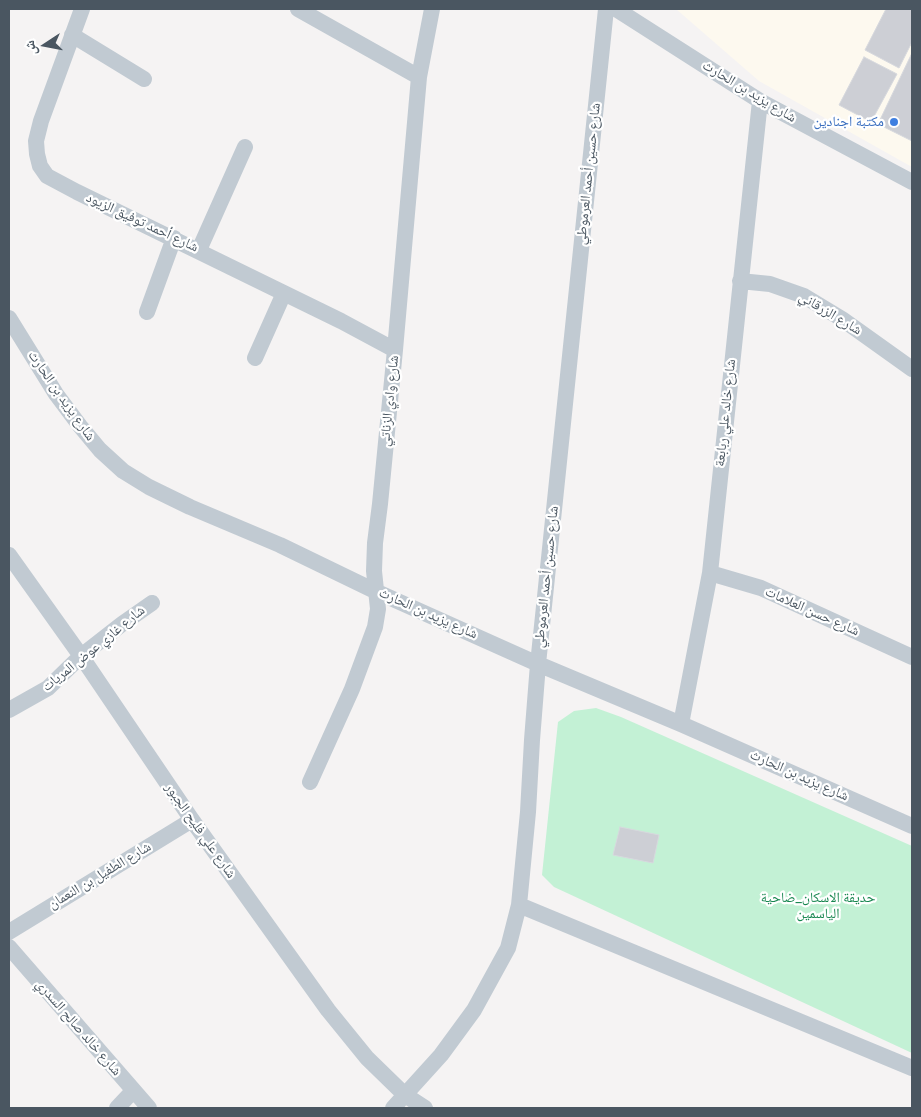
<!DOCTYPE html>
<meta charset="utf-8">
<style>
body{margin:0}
#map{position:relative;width:921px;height:1117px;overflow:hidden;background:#f5f3f3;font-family:Roboto,"Noto Naskh Arabic",sans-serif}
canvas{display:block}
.frame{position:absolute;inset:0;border:10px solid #4a5661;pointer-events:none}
.north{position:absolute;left:20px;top:20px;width:50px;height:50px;-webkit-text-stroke:4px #fff;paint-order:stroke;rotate:259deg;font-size:14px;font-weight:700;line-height:20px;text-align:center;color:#4a5661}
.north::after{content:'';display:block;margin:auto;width:18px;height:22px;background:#4a5661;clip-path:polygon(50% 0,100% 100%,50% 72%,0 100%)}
</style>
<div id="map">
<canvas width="921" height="1117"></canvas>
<div class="frame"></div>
<div class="north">ش</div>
</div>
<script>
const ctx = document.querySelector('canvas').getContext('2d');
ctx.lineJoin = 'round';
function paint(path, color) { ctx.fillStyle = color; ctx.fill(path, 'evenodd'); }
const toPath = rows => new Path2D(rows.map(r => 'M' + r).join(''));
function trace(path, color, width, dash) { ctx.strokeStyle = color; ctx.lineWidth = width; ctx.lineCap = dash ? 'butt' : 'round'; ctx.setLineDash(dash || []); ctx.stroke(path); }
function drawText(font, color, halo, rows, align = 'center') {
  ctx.font = font + ' Roboto,"Noto Naskh Arabic",sans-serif'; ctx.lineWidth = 4.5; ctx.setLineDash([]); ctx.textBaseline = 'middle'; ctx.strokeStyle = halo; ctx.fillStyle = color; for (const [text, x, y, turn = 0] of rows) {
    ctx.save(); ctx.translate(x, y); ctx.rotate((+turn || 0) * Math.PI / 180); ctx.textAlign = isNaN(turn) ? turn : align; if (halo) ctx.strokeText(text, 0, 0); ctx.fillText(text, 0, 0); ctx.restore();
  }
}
paint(toPath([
 [676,9,912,9,912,167,759,81]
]), '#fdf9ef');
paint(toPath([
 [596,708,621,717,912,846,912,1053,554,887,542,875,558,722,574,711]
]), '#c3f1d5');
const building = toPath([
 [886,9,912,9,912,42,899,68,865,50,886,9],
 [912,53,912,141,878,124,912,53],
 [864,57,897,74,871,122,839,105,864,57],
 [620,827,659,835,653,863,613,855,620,827]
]);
paint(building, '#cdcfd5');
trace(building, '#d7d9de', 1);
trace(toPath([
 [82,9,41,121,36,141,37,154,40,166,47,176,77,192,341,321,395,350],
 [298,9,419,77],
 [616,9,760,101,912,182],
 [72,35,144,79],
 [199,250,245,147],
 [740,281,770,284,804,296,842,319,912,369],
 [147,312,174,238],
 [9,318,56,394,80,426,100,450,123,471,149,487,190,507,280,545,375,591,538,664,681,724,912,826],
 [255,358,284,293],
 [9,555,81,656,192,820,328,1010,367,1058,405,1095,425,1108],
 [710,573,761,588,912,657],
 [9,710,48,688,81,656,122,624,152,603],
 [681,724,710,573,760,101],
 [310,782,352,689,375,627,378,609,374,571,375,543,380,504,395,350,419,77,432,9],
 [519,905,912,1068],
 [9,932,192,820],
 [9,947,149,1108],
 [117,1108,133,1091],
 [393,1108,441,1055,474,1010,508,948,519,905,528,812,532,740,538,664,606,9]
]), '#c1cad2', 16);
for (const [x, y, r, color] of [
 [894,122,5,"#3f7fe0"]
]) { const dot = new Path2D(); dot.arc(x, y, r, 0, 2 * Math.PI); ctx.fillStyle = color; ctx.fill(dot); trace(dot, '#fff', 2); }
drawText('14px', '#4a5661', '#fff', [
 ["شارع يزيد بن الحارث",749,92,31],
 ["شارع حسين أحمد العرموطي",589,174,-84],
 ["شارع أحمد توفيق الزيود",142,223,25],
 ["شارع الزرقاني",830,314,31],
 ["شارع يزيد بن الحارث",61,396,55],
 ["شارع وادي الزناتي",390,401,-84],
 ["شارع خالد علي ربابعة",726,413,-84],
 ["شارع حسين أحمد العرموطي",547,577,-84],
 ["شارع حسن العلامات",812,612,24],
 ["شارع يزيد بن الحارث",428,614,24],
 ["شارع غازي عوض المريات",94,649,-39],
 ["شارع يزيد بن الحارث",799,776,24],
 ["شارع علي فليح الجبور",200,831,55],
 ["شارع الطفيل بن النعمان",100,876,-31],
 ["شارع خالد صالح السدري",78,1028,49]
]);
drawText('14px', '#366cbe', '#fff', [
 ["مكتبة اجنادين",884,122]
], 'right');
drawText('14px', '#17864f', '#fff', [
 ["حديقة الاسكان_ضاحية",818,898],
 ["الياسمين",818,914]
]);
</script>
